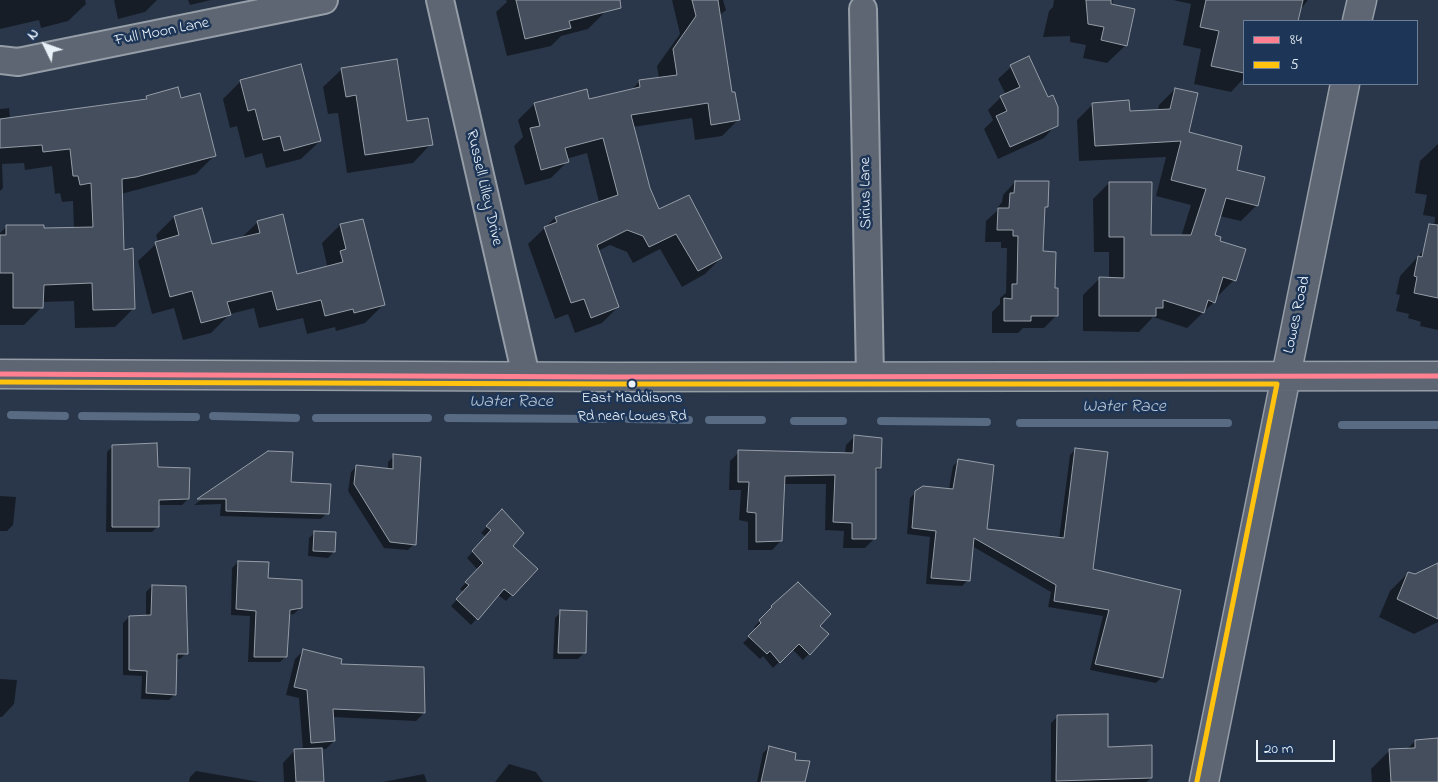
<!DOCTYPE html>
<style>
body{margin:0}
#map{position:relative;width:1438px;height:782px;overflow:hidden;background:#2a374a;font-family:"Indie Flower",sans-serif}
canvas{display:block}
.legend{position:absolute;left:1243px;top:20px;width:175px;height:65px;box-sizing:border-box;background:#1d3557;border:1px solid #6e8097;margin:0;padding:6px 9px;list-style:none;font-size:15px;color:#e8f1f8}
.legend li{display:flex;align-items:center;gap:10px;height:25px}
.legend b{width:25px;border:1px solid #6e8097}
.north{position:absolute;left:20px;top:20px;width:50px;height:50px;-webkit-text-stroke:4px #1d3557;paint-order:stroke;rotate:312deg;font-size:14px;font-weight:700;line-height:20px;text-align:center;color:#e8f1f8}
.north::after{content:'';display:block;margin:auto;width:18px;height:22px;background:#e8f1f8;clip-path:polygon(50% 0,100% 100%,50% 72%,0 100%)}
.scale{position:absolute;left:1256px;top:740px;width:79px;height:22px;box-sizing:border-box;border:2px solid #e8f1f8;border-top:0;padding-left:6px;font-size:15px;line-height:18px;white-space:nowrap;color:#e8f1f8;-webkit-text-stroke:4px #1d3557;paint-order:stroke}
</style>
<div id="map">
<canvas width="1438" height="782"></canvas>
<ul class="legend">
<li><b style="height:6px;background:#ff8090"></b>84</li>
<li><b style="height:6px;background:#ffc20e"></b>5</li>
</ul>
<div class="north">N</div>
<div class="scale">20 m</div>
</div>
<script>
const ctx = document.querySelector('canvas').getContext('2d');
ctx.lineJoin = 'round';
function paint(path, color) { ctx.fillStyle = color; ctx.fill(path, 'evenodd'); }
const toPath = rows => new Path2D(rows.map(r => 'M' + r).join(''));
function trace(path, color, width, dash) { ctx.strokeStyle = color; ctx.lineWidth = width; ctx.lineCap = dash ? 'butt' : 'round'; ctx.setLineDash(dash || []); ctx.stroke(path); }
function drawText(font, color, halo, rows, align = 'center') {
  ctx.font = font + ' "Indie Flower",sans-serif'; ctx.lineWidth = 5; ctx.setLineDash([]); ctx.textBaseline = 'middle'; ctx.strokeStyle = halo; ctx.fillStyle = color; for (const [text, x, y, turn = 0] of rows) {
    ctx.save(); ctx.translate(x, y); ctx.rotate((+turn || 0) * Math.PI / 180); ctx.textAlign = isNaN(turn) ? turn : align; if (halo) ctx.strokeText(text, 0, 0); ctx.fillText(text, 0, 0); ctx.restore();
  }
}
paint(toPath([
 [0,0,85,0,86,4,68,21,41,28,39,20,0,29],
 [114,0,157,0,145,12,118,19],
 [188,0,211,0,190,5],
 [506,0,603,0,606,11,588,29,561,36,551,46,507,56,496,12,507,2],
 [672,0,723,0,726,10,719,16,731,94,738,120,722,136,695,140,692,118,633,127,649,188,658,210,721,258,705,274,682,287,660,249,633,263,627,252,610,245,598,251,618,307,602,323,575,333,568,314,555,319,528,244,555,218,599,202,587,153,566,159,567,162,551,178,525,185,514,146,523,137,518,120,534,104,586,91,588,101,631,90,640,81,659,79,657,66,680,34],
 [1054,0,1113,0,1112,6,1126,45,1107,63,1083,58,1086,45,1070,42,1070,36,1043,37,1049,11,1053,7],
 [1173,0,1308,0,1300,10,1297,21,1244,21,1244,78,1231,92,1194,84,1201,49,1183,45,1191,4],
 [1011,67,1056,125,1044,138,998,159,984,129,993,120,988,110,1001,97,1006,95,998,79],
 [342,69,431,144,413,163,347,173,338,113,328,114,323,87],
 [241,81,320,141,301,159,266,168,262,153,245,158,237,126,230,128,223,99],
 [1175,89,1188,133,1235,170,1257,205,1241,221,1219,216,1213,236,1218,241,1234,280,1218,296,1216,295,1214,302,1187,328,1153,317,1139,332,1083,331,1083,295,1099,279,1109,279,1109,252,1094,252,1093,199,1109,183,1150,237,1181,237,1191,205,1156,196,1166,157,1079,161,1077,120,1093,104,1129,112,1158,111,1159,105],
 [147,97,180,100,214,156,196,174,121,194,123,252,134,308,115,327,75,328,74,301,42,302,42,307,24,325,0,325,0,233,7,226,43,230,74,229,73,201,62,202,60,193,55,194,52,166,25,170,24,163,2,164,3,188,0,191,0,109,9,108,10,119,143,101],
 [1438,144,1438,227,1434,226,1435,217,1423,215,1427,195,1415,193,1420,161],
 [1015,182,1047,207,1043,210,1042,253,1054,289,1056,316,1044,328,1023,328,1018,333,992,333,992,312,1000,304,1000,298,1006,293,1007,248,1001,248,1001,242,985,242,986,221,998,210,998,207,1002,202,1003,195],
 [174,217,211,245,241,238,258,222,296,275,324,268,327,265,322,243,340,225,362,220,383,305,365,323,336,331,335,327,307,334,303,318,259,328,254,308,230,314,211,333,183,340,174,308,152,314,138,261,158,242,156,235],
 [1426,248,1438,250,1438,330,1420,326,1421,322,1408,318,1409,314,1396,311,1400,295,1396,294,1400,276],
 [854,437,880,468,874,473,874,539,865,548,843,548,844,531,825,530,826,484,783,484,781,541,772,550,748,550,748,522,739,520,741,490,729,490,730,461,739,452,845,454,846,445],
 [113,446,157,468,188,499,182,505,158,505,158,526,152,532,106,532,107,452],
 [1076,449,1091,570,1162,677,1156,683,1090,670,1103,616,1048,607,1051,592,972,546,968,580,962,586,926,584,930,537,907,534,910,498,916,492,949,489,953,466,959,460,986,530,1059,539,1070,455],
 [268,452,290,483,327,513,321,519,220,516,221,504,194,505],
 [394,456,414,544,408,550,384,548,348,491,351,472,357,466,388,470,388,462],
 [0,496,16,497,13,525,7,531,0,531],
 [496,517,511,546,536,569,506,601,498,595,471,625,451,606,464,592,460,589,478,570,467,558,486,537,481,533],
 [315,532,334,552,328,558,308,556,309,538],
 [238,562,266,579,300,608,294,614,288,615,286,656,280,662,248,662,250,616,231,615,232,568],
 [1438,564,1438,622,1414,634,1379,617,1390,591,1408,573,1415,576],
 [798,583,818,626,828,634,803,660,792,649,773,668,763,656,760,659,743,643,756,630,754,627,767,614,766,613],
 [152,586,186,653,180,659,175,659,175,694,169,700,141,699,142,676,123,675,123,623,129,617,146,616,146,592],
 [561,612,584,653,578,659,553,659,555,618],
 [303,651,340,665,424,713,416,721,333,717,334,741,326,749,321,749,323,782,284,782,283,763,295,750,303,750,299,698,286,695,295,659],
 [0,679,17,680,14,704,2,717,0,717],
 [1057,717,1107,748,1151,778,1146,782,1051,782,1051,723],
 [1438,740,1438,782,1372,782,1371,769,1390,750,1406,750,1415,741],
 [769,747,793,761,804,782,757,782,763,753],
 [509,764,536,772,543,782,495,782],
 [196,771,260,782,189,782,190,777],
 [424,774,427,782,383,782]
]), '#0007');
trace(toPath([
 [11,415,65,416],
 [82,416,196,417],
 [213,416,296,418],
 [316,418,428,418],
 [448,418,604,419],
 [628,419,689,420],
 [709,420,762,420],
 [794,421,843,421],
 [881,421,987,422],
 [1020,423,1228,423],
 [1342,425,1438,425]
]), '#586b83', 8);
const building = toPath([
 [516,0,620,0,621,8,569,21,571,28,525,39,516,0],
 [692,0,718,0,732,92,735,92,740,120,711,125,708,103,631,115,650,188,659,209,689,195,722,258,698,271,676,234,649,247,643,236,627,230,597,245,619,307,591,318,584,299,571,303,544,227,557,222,555,217,618,195,603,138,565,148,569,162,541,170,530,128,540,126,534,103,587,89,589,99,640,87,639,80,677,75,673,49,696,16,692,0],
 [1086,0,1111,0,1111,4,1135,9,1127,46,1101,40,1104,27,1088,24,1086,0],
 [1206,0,1303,0,1298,21,1244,21,1244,73,1211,66,1219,31,1200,27,1206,0],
 [1029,56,1048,97,1053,95,1058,107,1058,126,1010,147,996,116,1007,111,1000,96,1020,87,1010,65,1029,56],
 [397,59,407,121,428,118,433,145,365,155,356,95,346,97,341,68,397,59],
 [301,64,321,141,284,151,280,136,263,140,255,109,248,111,240,80,301,64],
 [178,87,181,98,200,93,216,156,136,177,122,179,124,250,133,248,135,309,93,310,92,283,44,285,43,308,13,308,13,273,0,273,0,235,6,235,6,225,44,225,44,228,93,227,91,183,80,185,78,176,73,176,70,149,43,152,42,145,0,148,0,119,147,99,146,96,178,87],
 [1175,88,1198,93,1189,132,1242,146,1237,170,1265,177,1258,206,1226,198,1215,235,1221,237,1220,241,1246,249,1236,281,1223,277,1215,303,1208,300,1204,313,1163,300,1163,308,1156,308,1156,316,1099,316,1099,277,1124,278,1124,237,1109,237,1109,182,1152,182,1151,235,1191,235,1206,189,1171,180,1181,141,1095,146,1092,103,1129,100,1130,111,1170,109,1175,88],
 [1015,181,1049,181,1048,207,1045,207,1043,251,1056,252,1055,288,1058,288,1058,316,1031,316,1031,321,1004,321,1004,298,1012,299,1012,284,1017,284,1018,236,1013,236,1013,230,997,230,998,208,1009,208,1010,193,1014,193,1015,181],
 [202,208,212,244,260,233,257,221,283,214,297,274,343,262,340,251,346,249,340,224,363,219,385,305,354,313,353,309,325,316,321,300,277,310,272,291,227,302,231,315,201,323,192,291,170,297,155,242,179,235,174,216,202,208],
 [1429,224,1438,225,1438,298,1414,293,1417,277,1414,276,1418,256,1422,257,1429,224],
 [854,435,882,438,881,468,876,468,876,539,852,539,852,523,833,522,835,475,785,476,782,541,756,542,756,513,747,512,749,482,738,482,738,450,853,453,854,435],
 [157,443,158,467,190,468,189,499,159,500,159,527,112,527,112,445,157,443],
 [1075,448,1108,452,1093,569,1181,590,1163,678,1095,664,1109,610,1054,601,1056,585,974,538,970,581,931,578,936,531,912,528,915,491,923,486,953,489,958,459,994,465,987,529,1064,538,1075,448],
 [268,451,293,452,291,482,331,484,329,514,226,511,226,499,197,499,268,451],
 [393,454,421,457,416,545,390,542,354,484,356,465,393,469,393,454],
 [502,509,524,533,513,546,538,569,513,596,504,589,478,620,456,599,469,585,465,582,483,563,472,551,491,530,486,526,502,509],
 [314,531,336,532,335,552,313,551,314,531],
 [238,561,269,562,268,578,302,580,302,608,290,610,287,657,254,657,256,611,236,609,238,561],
 [1438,563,1438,619,1397,599,1408,572,1415,574,1438,563],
 [798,582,831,614,820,626,829,634,810,655,799,644,780,663,770,651,767,654,748,636,761,623,759,620,772,607,771,606,798,582],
 [152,585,186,586,188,654,177,654,176,695,146,693,147,671,129,670,129,616,151,615,152,585],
 [560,610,587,611,586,653,558,653,560,610],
 [303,649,342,659,341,664,424,667,425,713,333,709,335,741,311,743,307,690,294,687,303,649],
 [1108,714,1108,747,1152,745,1152,778,1056,781,1057,715,1108,714],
 [1438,738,1438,782,1391,782,1389,749,1415,748,1415,740,1438,738],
 [769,746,796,753,795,760,810,761,805,782,761,782,769,746],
 [322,748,324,782,296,782,294,749,322,748]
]);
paint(building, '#444e5c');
trace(building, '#959da7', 1);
const street = toPath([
 [440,0,526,376],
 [863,9,870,377],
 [0,60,18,62,324,0]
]);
const secondary = toPath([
 [1357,21,1362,0],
 [0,374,615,377,1438,376],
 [1204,782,1345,84]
]);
trace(street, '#959da7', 30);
trace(secondary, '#959da7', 31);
trace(street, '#5d6672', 26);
trace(secondary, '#5d6672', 28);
trace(toPath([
 [0,374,615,377,1438,376]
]), '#ff8090', 5);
trace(toPath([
 [0,382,615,384,1277,384,1197,781]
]), '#ffc20e', 5);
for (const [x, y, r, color] of [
 [632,384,4.5,"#e8f1f8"]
]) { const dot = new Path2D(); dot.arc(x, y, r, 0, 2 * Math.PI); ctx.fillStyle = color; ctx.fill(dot); trace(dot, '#1d3557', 2); }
drawText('15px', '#e8f1f8', '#1d3557', [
 ["East Maddisons",632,400],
 ["Rd near Lowes Rd",632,418]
]);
drawText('16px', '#e8f1f8', '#1d3557', [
 ["Full Moon Lane",162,33,-11],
 ["Russell Lilley Drive",483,188,77],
 ["Sirius Lane",867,193,-91],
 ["Lowes Road",1298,315,-78]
]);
drawText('italic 18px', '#b7c4d1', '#1d3557', [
 ["Water Race",511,403],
 ["Water Race",1124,408]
]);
</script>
